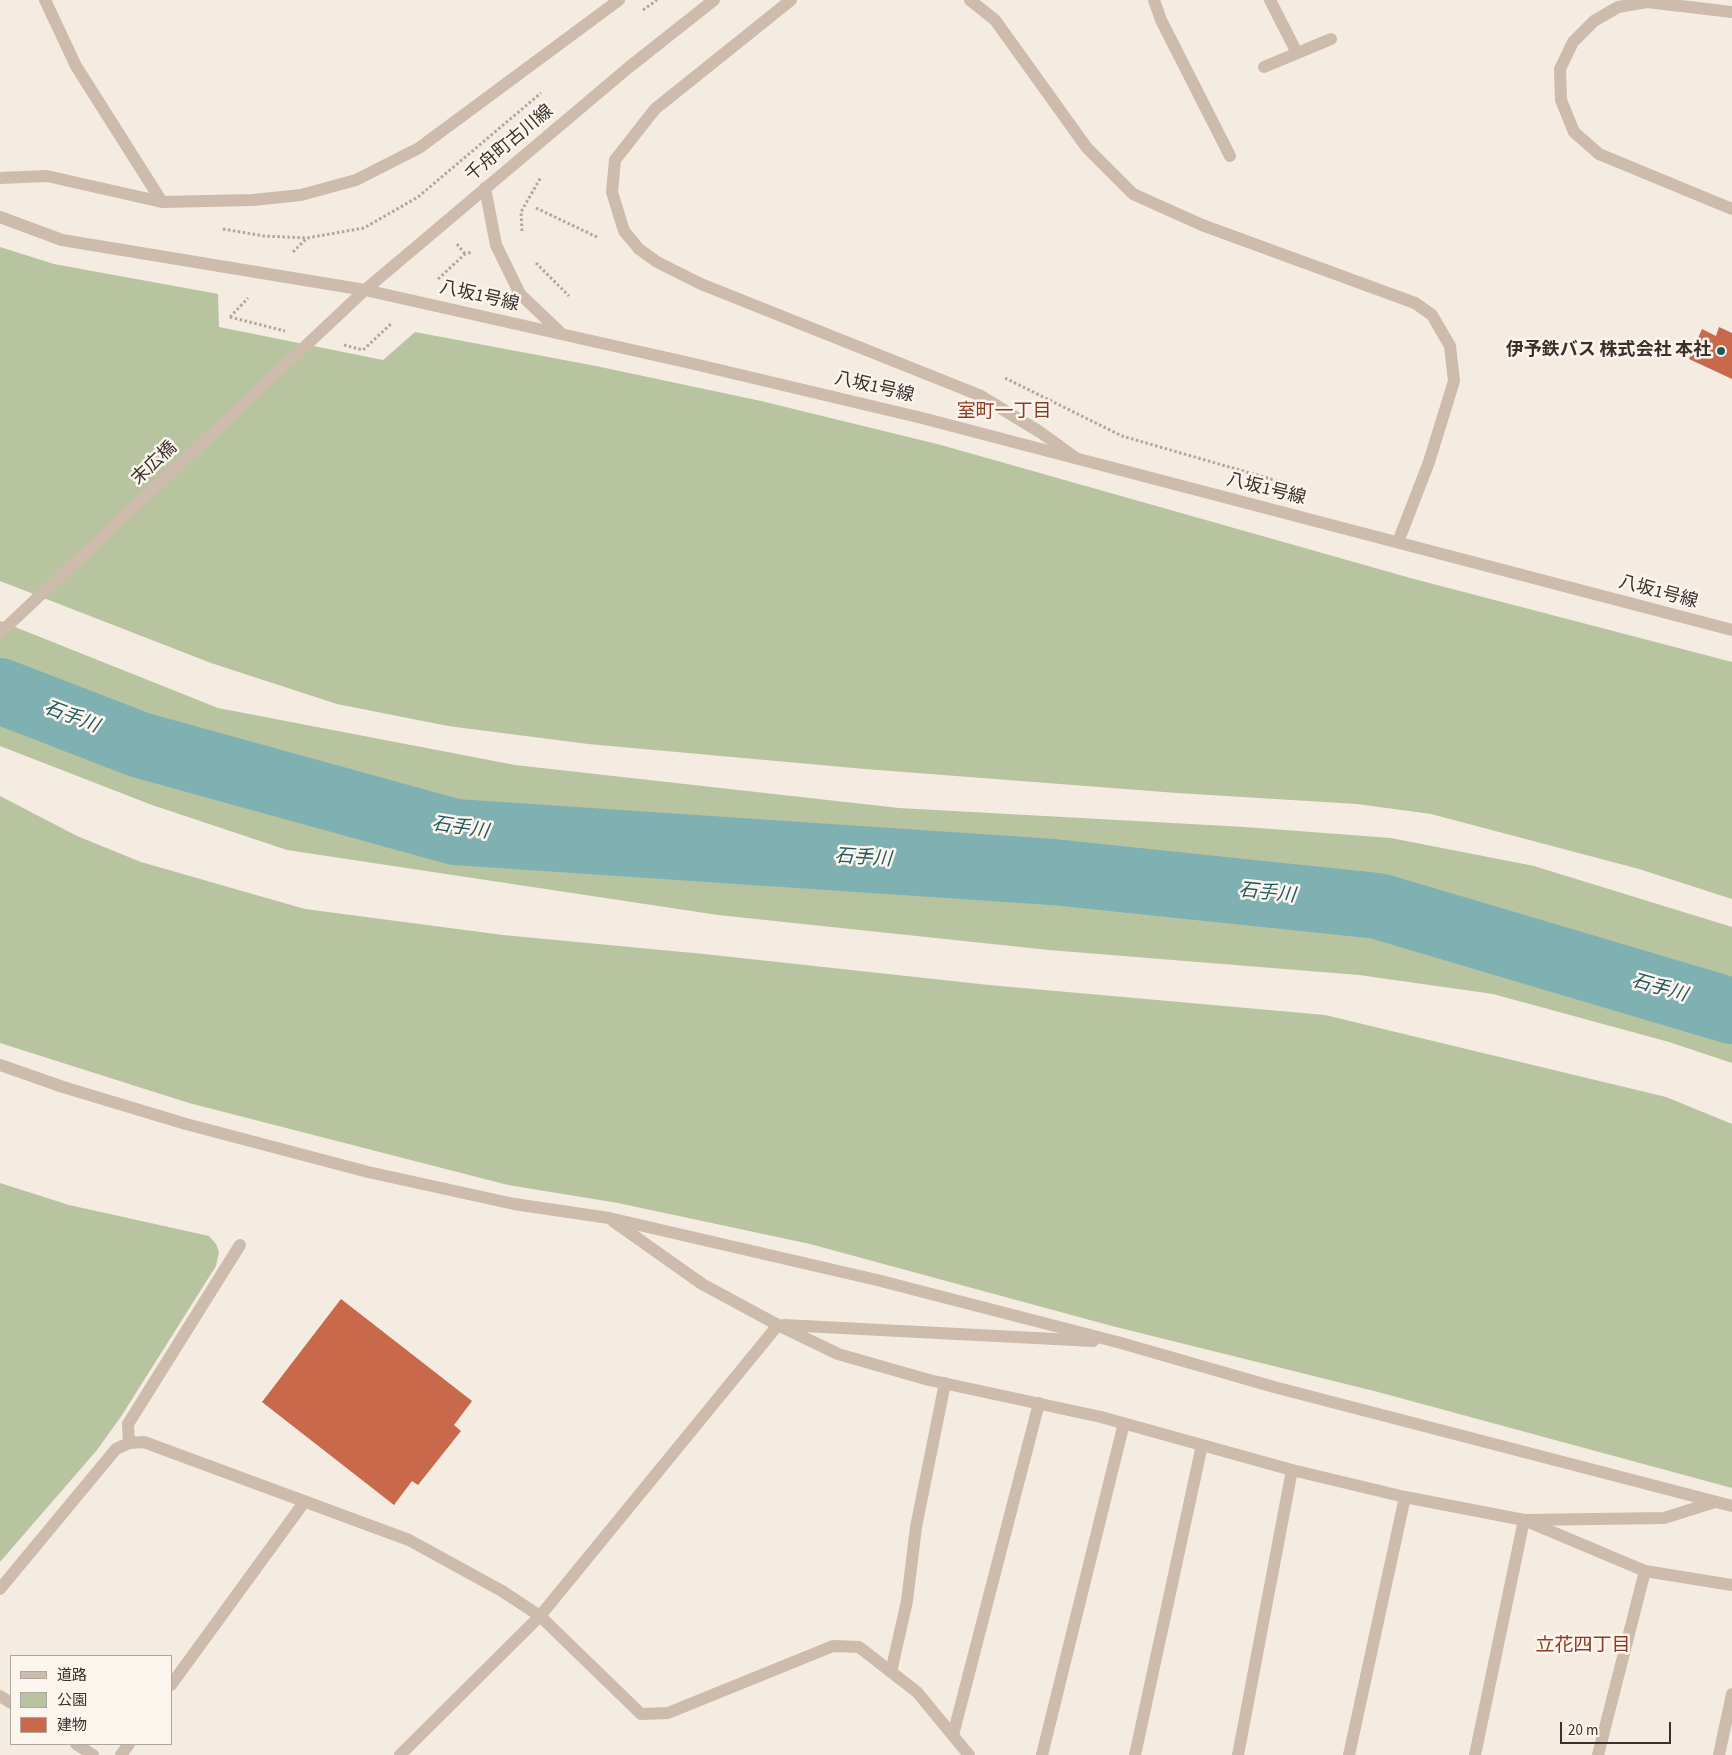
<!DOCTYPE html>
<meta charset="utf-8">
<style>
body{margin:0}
#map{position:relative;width:1732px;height:1755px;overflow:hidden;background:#f4ebe1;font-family:"Source Sans 3","Noto Sans JP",sans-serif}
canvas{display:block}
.legend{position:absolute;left:10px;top:1655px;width:162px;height:90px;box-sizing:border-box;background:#fbf5ee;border:1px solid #aea6a0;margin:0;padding:6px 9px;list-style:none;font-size:15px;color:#3b302b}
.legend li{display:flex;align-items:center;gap:10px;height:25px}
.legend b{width:25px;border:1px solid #aea6a0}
.scale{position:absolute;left:1560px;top:1722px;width:111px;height:22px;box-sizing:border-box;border:2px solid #3b302b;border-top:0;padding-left:6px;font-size:15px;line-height:18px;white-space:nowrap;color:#3b302b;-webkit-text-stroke:4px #fbf5ee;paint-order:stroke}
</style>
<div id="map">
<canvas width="1732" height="1755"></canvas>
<ul class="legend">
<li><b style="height:6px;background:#cdbbac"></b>道路</li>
<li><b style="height:14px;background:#b8c4a0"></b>公園</li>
<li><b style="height:14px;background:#c8694b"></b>建物</li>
</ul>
<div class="scale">20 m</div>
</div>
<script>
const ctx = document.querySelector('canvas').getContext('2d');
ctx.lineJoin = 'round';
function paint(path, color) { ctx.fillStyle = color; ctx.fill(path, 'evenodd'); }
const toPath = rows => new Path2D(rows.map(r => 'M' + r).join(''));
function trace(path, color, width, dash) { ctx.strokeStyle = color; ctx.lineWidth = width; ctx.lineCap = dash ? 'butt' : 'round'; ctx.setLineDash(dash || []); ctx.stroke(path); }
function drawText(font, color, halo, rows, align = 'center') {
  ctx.font = font + ' "Source Sans 3","Noto Sans JP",sans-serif'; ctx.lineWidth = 5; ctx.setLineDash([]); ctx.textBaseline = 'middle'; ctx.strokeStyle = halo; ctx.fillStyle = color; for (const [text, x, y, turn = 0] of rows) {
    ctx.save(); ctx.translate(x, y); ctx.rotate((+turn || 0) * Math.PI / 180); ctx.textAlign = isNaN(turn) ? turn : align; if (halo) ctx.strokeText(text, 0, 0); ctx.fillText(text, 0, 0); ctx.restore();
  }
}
paint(toPath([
 [0,247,54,264,218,294,219,327,383,360,415,332,596,366,761,401,941,445,1414,579,1732,662,1732,899,1639,869,1431,814,1357,804,1177,793,865,769,588,744,448,726,337,704,211,663,0,581],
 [0,621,218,708,515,765,899,808,1245,827,1391,838,1534,866,1732,927,1732,1063,1669,1042,1493,994,1359,975,1049,950,718,915,287,850,152,805,0,746],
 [0,796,77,836,141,862,305,909,503,935,704,954,989,985,1325,1015,1666,1097,1732,1124,1732,1488,1378,1392,1112,1326,810,1244,618,1203,508,1185,189,1103,0,1043],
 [0,1183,69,1205,209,1236,216,1244,219,1252,216,1266,122,1415,97,1450,0,1562]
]), '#b8c4a0');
trace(toPath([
 [0,691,140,745,455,832,1053,872,1378,906,1732,1011]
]), '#7fb0b2', 66);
paint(toPath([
 [1719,327,1732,333,1732,379,1689,359,1702,329,1716,336],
 [341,1299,472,1401,454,1425,461,1431,418,1485,412,1481,394,1505,262,1402]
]), '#c8694b');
trace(toPath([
 [643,10,657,0],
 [536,208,599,238],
 [223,229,264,236,307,238,364,228,418,197,541,93],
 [522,231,521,212,541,177],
 [457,244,465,254],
 [293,252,307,238],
 [536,263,569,296],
 [438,279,465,254,472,252],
 [230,317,285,331],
 [230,317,248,298],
 [344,345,363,350,392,323],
 [1005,378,1122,436,1288,484]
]), '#b9a596', 3, [2.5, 2.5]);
trace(toPath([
 [970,0,995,20,1087,148,1133,194,1202,225,1415,303,1432,315,1450,346,1454,381,1429,462,1398,542],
 [1732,12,1647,2,1618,7,1594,21,1573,42,1560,69,1561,100,1574,132,1599,154,1732,209]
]), '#cdbbac', 12);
trace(toPath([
 [45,0,76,66,162,202],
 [791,0,655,109,615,160,612,192,624,231,639,249,657,262,701,284,979,395,1040,432,1076,458],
 [1154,0,1161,20,1230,156],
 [1270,0,1297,53],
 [1264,67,1331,39],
 [0,178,47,176,162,202,253,200,301,195,356,180,419,148,619,0],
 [0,1065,63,1087,186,1124,368,1172,514,1204,609,1218,877,1280,1121,1343,1274,1387,1732,1506],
 [613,1221,702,1284,778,1325,838,1354,929,1380,1101,1417,1292,1470,1405,1497,1524,1520,1664,1518,1715,1502],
 [784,1325,1093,1341],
 [129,1443,128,1424,240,1245],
 [0,1589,116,1449,129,1443,144,1442,409,1540,502,1591,540,1616,641,1714,668,1713,833,1646,859,1647,917,1692,969,1755],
 [891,1672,907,1601,916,1527,945,1383],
 [171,1685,305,1501],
 [0,1696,11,1703],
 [953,1735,1039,1403],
 [76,1744,93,1755],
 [121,1755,129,1744],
 [400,1755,540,1616,778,1325],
 [1042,1755,1124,1423],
 [1135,1755,1202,1445],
 [1238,1755,1292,1470],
 [1349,1755,1405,1497],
 [1475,1755,1524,1520,1645,1571,1732,1585],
 [1598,1755,1645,1571],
 [1719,1755,1732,1694]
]), '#cdbbac', 12);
trace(toPath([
 [485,188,496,245,520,294,562,334],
 [0,217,62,240,365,290,690,363,922,418,1732,630],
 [0,633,365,290,628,68,714,0]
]), '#cdbbac', 12);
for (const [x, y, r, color] of [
 [1721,351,5,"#1f5a5e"]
]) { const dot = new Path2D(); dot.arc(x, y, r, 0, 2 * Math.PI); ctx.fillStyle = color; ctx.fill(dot); trace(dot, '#fbf5ee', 2); }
drawText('18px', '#3b302b', '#fbf5ee', [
 ["千舟町古川線",510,144,-40],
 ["八坂1号線",479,297,13],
 ["八坂1号線",874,388,13],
 ["末広橋",155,464,-43],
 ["八坂1号線",1266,490,14],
 ["八坂1号線",1658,593,15]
]);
drawText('bold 18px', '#3b302b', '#fbf5ee', [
 ["伊予鉄バス 株式会社 本社",1711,351]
], 'right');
drawText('19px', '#8c3b22', '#fbf5ee', [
 ["室町一丁目",1004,413],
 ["立花四丁目",1583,1647]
]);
drawText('italic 19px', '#1f5a5e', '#fbf5ee', [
 ["石手川",71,718,21],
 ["石手川",460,829,9],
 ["石手川",863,859,4],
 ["石手川",1267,894,6],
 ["石手川",1659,989,16]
]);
</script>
